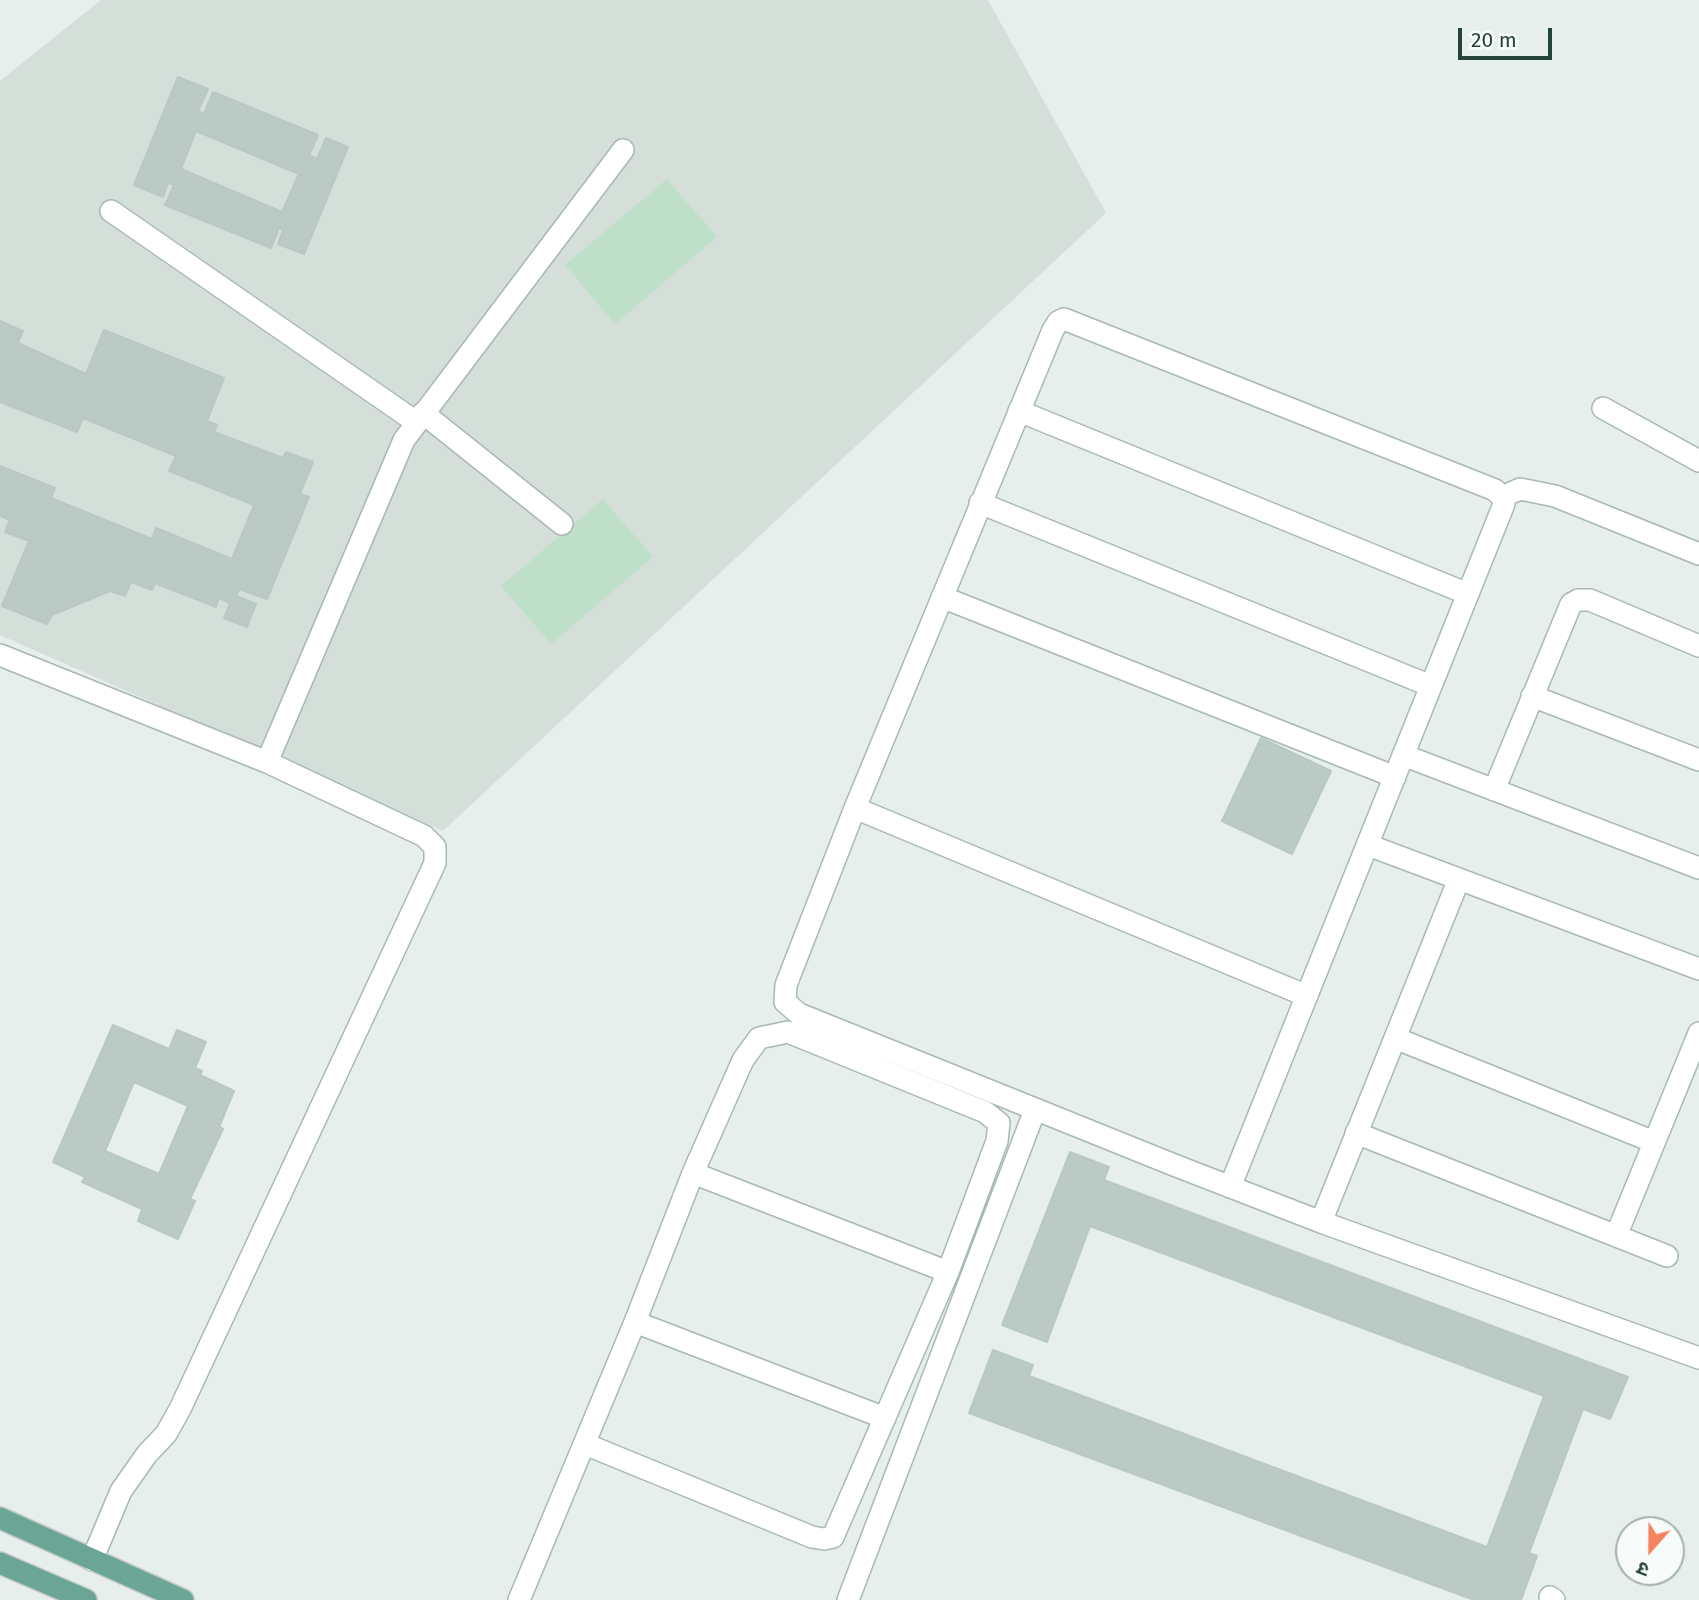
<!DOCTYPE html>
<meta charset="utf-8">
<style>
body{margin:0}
#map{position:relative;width:1699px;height:1600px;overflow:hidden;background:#e6efeb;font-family:"Fira Sans","Noto Sans Devanagari",sans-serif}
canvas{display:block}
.north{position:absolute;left:1615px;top:1516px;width:70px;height:70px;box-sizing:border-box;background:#f7fbf9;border:2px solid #a3b1ad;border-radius:50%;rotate:201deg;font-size:19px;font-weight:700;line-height:28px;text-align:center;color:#24423a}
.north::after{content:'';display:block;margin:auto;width:24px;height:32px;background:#f4845f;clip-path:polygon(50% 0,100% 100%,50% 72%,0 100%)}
.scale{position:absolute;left:1458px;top:28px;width:94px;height:32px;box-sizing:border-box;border:4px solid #24423a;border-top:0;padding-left:9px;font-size:21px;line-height:24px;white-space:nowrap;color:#24423a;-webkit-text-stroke:5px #f7fbf9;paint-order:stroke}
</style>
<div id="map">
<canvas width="1699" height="1600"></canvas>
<div class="north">उ</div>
<div class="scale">20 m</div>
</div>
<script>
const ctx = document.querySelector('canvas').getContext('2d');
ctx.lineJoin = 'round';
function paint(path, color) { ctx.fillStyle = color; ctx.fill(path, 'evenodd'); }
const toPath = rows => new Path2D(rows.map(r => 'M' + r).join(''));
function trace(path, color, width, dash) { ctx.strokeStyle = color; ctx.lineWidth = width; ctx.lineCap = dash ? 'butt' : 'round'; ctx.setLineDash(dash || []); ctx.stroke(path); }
paint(toPath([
 [101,0,988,0,1106,213,443,831,0,635,0,81]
]), '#d4dfda');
paint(toPath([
 [667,179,717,237,615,324,565,265],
 [603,499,653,557,551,644,501,586]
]), '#bfe0c8');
const building = toPath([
 [178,77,208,89,198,111,204,114,213,92,318,135,309,155,317,159,326,138,348,147,304,254,278,244,283,230,279,228,271,248,165,205,174,185,168,183,163,197,134,185,178,77],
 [196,131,299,174,282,212,181,169,196,131],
 [0,321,23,331,18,343,86,374,104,330,224,378,207,421,217,425,214,432,283,458,286,452,313,462,300,494,309,497,267,599,239,589,236,596,256,604,247,627,224,618,230,603,219,598,216,607,155,583,152,590,131,582,125,596,110,591,52,615,47,624,2,606,29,541,5,532,10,520,0,516,0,466,55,488,51,498,152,539,156,528,232,559,254,505,169,471,176,456,83,418,77,432,0,402,0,321],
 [1261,738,1331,771,1292,854,1222,821,1261,738],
 [113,1025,169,1049,177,1030,206,1042,195,1068,202,1071,200,1075,234,1091,219,1127,223,1129,190,1199,195,1201,178,1239,138,1221,142,1209,82,1182,85,1177,53,1162,113,1025],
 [134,1082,188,1106,159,1174,105,1151,134,1082],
 [1070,1152,1109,1167,1104,1180,1628,1377,1610,1419,1583,1409,1529,1553,1537,1556,1521,1600,1474,1600,969,1413,993,1350,1033,1365,1029,1376,1487,1547,1544,1396,1090,1226,1047,1342,1002,1325,1070,1152]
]);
paint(building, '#bbcac4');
trace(building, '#b8c9c2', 2);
const minor = toPath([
 [111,211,416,422],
 [1603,408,1699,461],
 [1019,411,1468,594],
 [423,413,562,524],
 [1502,497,1520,489,1555,496,1699,554],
 [980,503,1431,686],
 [942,597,1395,777],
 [0,655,267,762],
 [1532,696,1699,760],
 [1403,755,1699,868],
 [1494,790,1571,604,1578,600,1590,600,1699,646],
 [855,808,1307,996],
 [1368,845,1699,969],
 [1395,1038,1654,1142],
 [1356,1133,1667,1256],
 [693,1173,948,1272],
 [1230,1187,1504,504,1502,497,1495,490,1064,319,1058,322,1053,330,855,808,786,985,785,1002,799,1014,1174,1165,1321,1222,1699,1358],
 [1321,1222,1459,879],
 [1616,1236,1699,1033],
 [635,1322,885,1418],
 [92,1560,121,1491,147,1454,166,1434,180,1409,435,863,435,847,424,836,267,762,404,440,623,150],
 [1550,1597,1554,1600],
 [519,1600,635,1322,693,1173,743,1060,759,1038,788,1032,985,1112,999,1123,997,1141,948,1272,833,1537,824,1539,812,1537,585,1444],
 [848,1600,1035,1110]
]);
const major = toPath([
 [0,1518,183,1600],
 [0,1563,86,1600]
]);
trace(minor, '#a8b8b2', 24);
trace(major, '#c2cac8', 24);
trace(minor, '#fff', 21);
trace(major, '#6aa596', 21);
</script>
